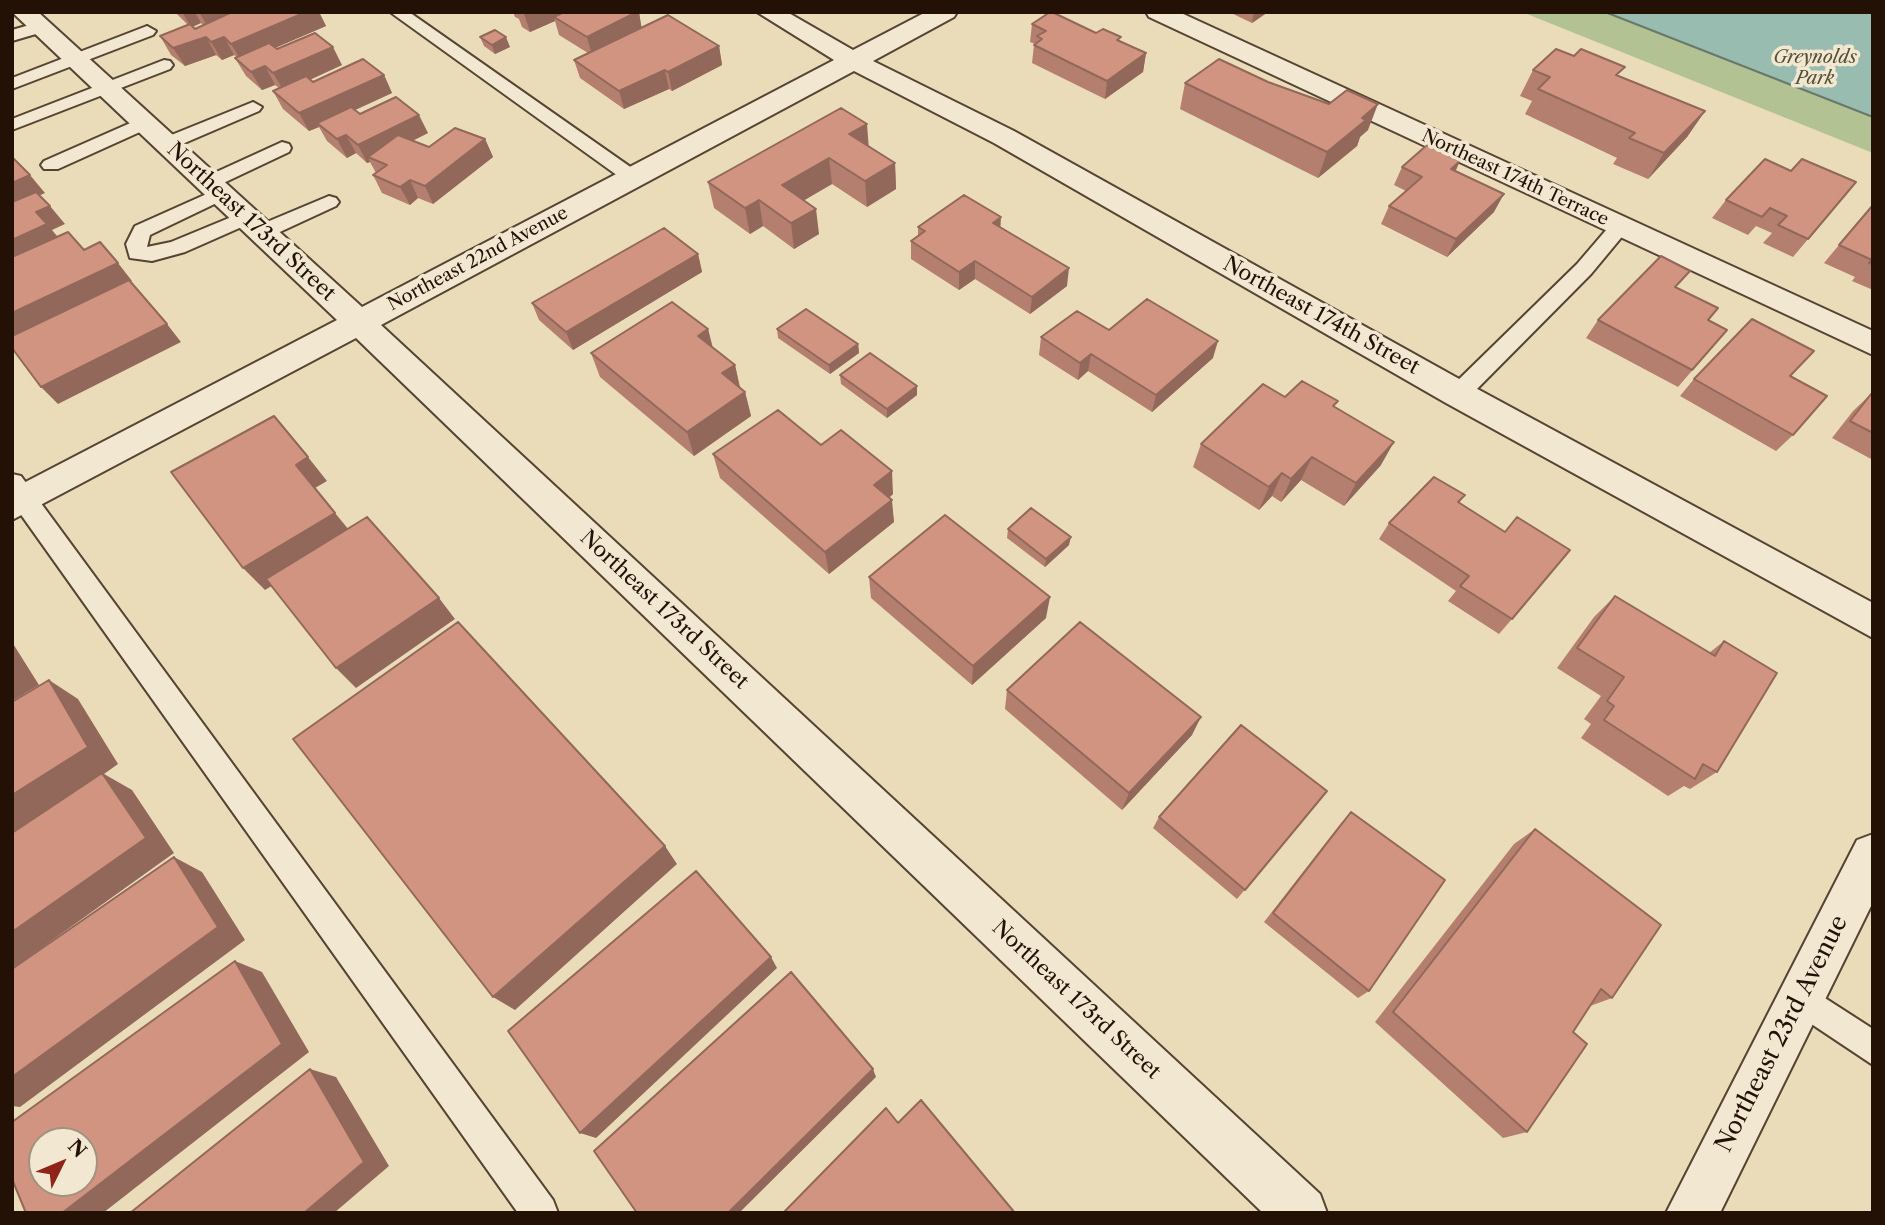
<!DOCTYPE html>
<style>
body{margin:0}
#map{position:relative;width:1885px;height:1225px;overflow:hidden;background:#ebdcb9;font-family:"Libre Caslon Text",serif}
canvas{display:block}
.frame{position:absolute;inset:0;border:14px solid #231105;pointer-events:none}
.north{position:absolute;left:28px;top:1127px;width:70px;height:70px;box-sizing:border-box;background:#f2e8d2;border:2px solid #9f9280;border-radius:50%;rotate:47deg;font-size:19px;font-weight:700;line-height:28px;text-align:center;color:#231105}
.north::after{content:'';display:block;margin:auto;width:24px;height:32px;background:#8f2418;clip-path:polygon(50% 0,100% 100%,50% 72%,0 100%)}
</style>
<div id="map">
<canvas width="1885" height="1225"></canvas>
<div class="frame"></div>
<div class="north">N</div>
</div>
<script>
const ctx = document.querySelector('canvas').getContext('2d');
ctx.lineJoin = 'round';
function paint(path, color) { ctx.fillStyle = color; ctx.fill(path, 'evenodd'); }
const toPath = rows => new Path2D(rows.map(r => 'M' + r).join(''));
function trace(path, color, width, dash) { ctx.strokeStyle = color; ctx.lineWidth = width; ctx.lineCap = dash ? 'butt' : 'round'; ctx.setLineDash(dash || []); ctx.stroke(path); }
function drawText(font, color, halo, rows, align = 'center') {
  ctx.font = font + ' "Libre Caslon Text",serif'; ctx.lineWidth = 7; ctx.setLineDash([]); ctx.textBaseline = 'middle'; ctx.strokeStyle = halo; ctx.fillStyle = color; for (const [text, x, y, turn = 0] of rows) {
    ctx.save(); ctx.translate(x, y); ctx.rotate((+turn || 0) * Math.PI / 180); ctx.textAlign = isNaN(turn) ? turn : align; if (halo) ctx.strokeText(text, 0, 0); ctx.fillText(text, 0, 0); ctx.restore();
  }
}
paint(toPath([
 [1522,12,1873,12,1873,153]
]), '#b2c293');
const water = toPath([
 [1605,12,1873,12,1873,117,1605,12]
]);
paint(water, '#98bcaf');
trace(water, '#69786b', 2);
const service = toPath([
 [390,12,409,12,639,173,642,177,639,181,625,181,390,12],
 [40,22,48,27,46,31,12,41,12,30,40,22],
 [147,26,156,31,153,35,12,89,12,78,147,26],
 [164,60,170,61,173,65,170,69,12,130,12,119,164,60],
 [253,102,262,107,259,111,173,148,159,148,157,144,159,140,253,102],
 [144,117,151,119,153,123,151,127,58,169,44,169,41,165,44,161,144,117],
 [282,142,289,144,291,148,289,152,215,187,208,189,198,183,201,179,282,142],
 [220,188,227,190,230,194,227,198,150,235,147,247,171,242,246,211,256,217,253,222,185,252,152,261,130,258,126,244,135,226,220,188],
 [329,196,336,198,339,202,336,206,269,237,262,239,252,232,255,227,329,196],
 [1620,220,1630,227,1591,274,1466,400,1458,402,1450,400,1447,394,1450,388,1577,264,1613,222,1620,220],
 [12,474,21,476,553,1200,558,1213,518,1213,12,502,12,474],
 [1800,982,1873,1029,1873,1065,1789,1009,1784,998,1789,987,1800,982]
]);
const minor = toPath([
 [12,12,38,12,362,307,834,60,757,12,787,12,853,50,926,12,957,12,954,17,873,61,1014,131,1470,385,1873,603,1873,638,1446,403,994,143,854,71,381,325,1320,1194,1327,1213,1263,1213,356,338,12,520,12,489,337,320,12,12],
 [1146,12,1179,12,1873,331,1873,355,1149,17,1146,12],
 [1873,834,1873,902,1720,1213,1666,1213,1857,840,1873,834]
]);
trace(service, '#554432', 4);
trace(minor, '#554432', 4);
paint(service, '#f2e8d2');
paint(minor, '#f2e8d2');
paint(toPath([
 [175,12,319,12,326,26,275,48,277,49,342,65,310,80,313,82,384,75,392,93,355,110,360,114,428,133,412,141,429,147,485,139,493,157,433,204,418,198,410,205,382,193,373,175,376,173,370,162,367,163,356,153,347,158,327,141,319,127,309,131,283,109,273,91,279,88,275,85,262,90,246,76,235,58,237,57,234,55,222,60,216,55,185,66,171,55,160,36,188,25],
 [201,23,203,25,195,29,193,27],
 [513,12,639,12,641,28,719,46,722,65,672,91,669,89,624,109,580,78,574,60,588,53,559,35,555,21,530,32,522,27,519,19,515,17],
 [1229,12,1268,12,1252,23],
 [1032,24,1096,33,1121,42,1146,53,1143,72,1105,99,1032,63,1034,45,1035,44,1030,42],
 [480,37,510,47,495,54,484,46],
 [1533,70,1619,76,1705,111,1687,137,1648,179,1613,164,1617,158,1525,114,1532,101,1520,96],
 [1185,83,1368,130,1360,137,1357,146,1318,178,1180,109],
 [869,147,895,163,896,189,867,207,832,184,804,200,819,234,794,249,763,226,750,234,714,208,708,182],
 [1460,161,1455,171,1494,212,1447,257,1381,224,1389,206,1406,191,1394,185,1402,167],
 [1791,171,1856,182,1793,257,1763,243,1772,233,1756,226,1748,235,1712,218,1726,200],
 [1873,204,1873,290,1852,281,1855,277,1824,263],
 [918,227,1000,227,1067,286,1030,314,975,279,959,290,911,259,911,241,918,236],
 [698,254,702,272,573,350,539,320,532,303],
 [1677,288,1708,321,1727,330,1678,387,1586,338,1598,320],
 [708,329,713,348,735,365,740,387,745,392,751,416,694,456,600,377,591,353],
 [777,329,858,344,859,353,830,374,778,338],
 [1109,330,1213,358,1152,412,1088,371,1078,380,1039,355,1041,337],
 [840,375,917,386,917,395,887,418,841,384],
 [1790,376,1793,435,1776,451,1680,396,1694,379],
 [1871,394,1873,395,1873,460,1832,438,1853,411],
 [1285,397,1335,408,1381,465,1344,506,1301,480,1281,502,1272,496,1259,510,1193,467,1201,444],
 [821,445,893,494,890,497,894,522,829,574,720,478,713,454],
 [1465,495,1459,503,1512,619,1499,634,1448,601,1456,591,1379,539,1389,523],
 [1008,529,1069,545,1045,567,1007,538],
 [869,577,1046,618,972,685,871,598],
 [1615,596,1709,653,1724,641,1717,772,1690,789,1684,786,1668,796,1581,738,1591,724,1584,719,1601,696,1557,668,1594,617],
 [1007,690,1192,735,1122,810,1005,709],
 [1327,791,1237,899,1153,828,1159,817],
 [1351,812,1369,991,1358,998,1264,922,1341,823],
 [1535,829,1612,998,1590,1006,1573,1032,1527,1132,1503,1138,1375,1022,1514,844]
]), '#b47f6e');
paint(toPath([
 [182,12,195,12,201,23,191,27],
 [199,12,253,12,210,30],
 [306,12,319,12,326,26,242,62,231,44],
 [529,12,573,12,554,17,555,21,530,32,524,14],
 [629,12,639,12,642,30,592,55,587,37],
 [1254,12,1268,12,1252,23],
 [206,37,216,55,185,66,173,48],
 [224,37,234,55,222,60,211,42],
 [506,37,510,47,495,54,492,45],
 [719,46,722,65,672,91,668,72],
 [333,47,342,65,284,91,273,73],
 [1146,53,1143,72,1105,99,1107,81],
 [265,66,275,85,262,90,251,72],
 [665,70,669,89,624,109,619,91],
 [384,75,392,93,320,126,317,123,319,127,309,131,299,113],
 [1378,104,1368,130,1360,137,1357,146,1318,178,1327,152,1362,118],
 [1705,111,1687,137,1648,179,1664,153],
 [419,115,428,133,374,160,368,157,370,162,367,163,358,145],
 [867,124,869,150,849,134],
 [346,135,356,153,347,158,337,139],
 [485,139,493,157,433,204,425,186],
 [829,158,832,184,786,211,782,185],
 [1460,161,1452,179,1451,169],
 [895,163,896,189,867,207,865,181],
 [30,175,45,193,12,208,12,183],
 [410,180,418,198,410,205,400,187],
 [1504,194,1494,212,1447,257,1456,239],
 [759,200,763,226,750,234,745,208],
 [50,206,65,224,52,230,62,242,12,266,12,240,36,212],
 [816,209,819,234,794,249,791,223],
 [1001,217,1000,235,993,223],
 [698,254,702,272,573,350,566,332],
 [975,261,975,279,959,290,959,272],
 [118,263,132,281,12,339,12,313],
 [1069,268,1067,286,1030,314,1032,297],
 [167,324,181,342,58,404,41,387],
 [708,329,714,354,698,336],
 [1218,341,1213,358,1152,412,1156,395],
 [858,344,859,353,830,374,829,365],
 [1091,354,1088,371,1078,380,1080,363],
 [735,365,740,389,722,373],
 [917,386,917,395,887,418,887,409],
 [745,392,751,416,694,456,687,432],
 [1394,442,1381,465,1344,506,1356,483],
 [308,457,327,481,315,488,296,465],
 [1312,457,1301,480,1281,502,1291,479],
 [892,471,893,494,876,508,874,485],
 [1282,473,1272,496,1259,510,1269,487],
 [892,500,894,522,829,574,825,552],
 [335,513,354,536,265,590,243,568],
 [1071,537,1069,545,1045,567,1046,559],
 [1050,597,1046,618,972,685,973,666],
 [439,598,455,619,356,688,336,668],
 [12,642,39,685,12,701],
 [49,680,78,699,118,764,104,774,132,790,174,853,12,969,12,932,103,774,12,833,12,795],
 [1201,717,1192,735,1122,810,1129,793],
 [665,846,677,864,515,1010,493,997],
 [174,857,202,872,245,940,20,1107,12,1106,12,1077],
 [771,957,777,968,596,1138,580,1133],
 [235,961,262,972,309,1052,103,1213,62,1213],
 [310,1069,336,1077,389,1166,334,1213,304,1213],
 [873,1069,876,1077,739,1213,728,1213]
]), '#92685a');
const building = toPath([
 [232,12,306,12,231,44,224,37,211,42,206,37,173,48,160,36,190,24,195,29,232,12],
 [564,12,637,12,587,37,554,17,564,12],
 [1050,12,1052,12,1096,33,1103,29,1121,37,1117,40,1146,53,1107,81,1034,45,1042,39,1037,36,1046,31,1032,24,1050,12],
 [668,15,719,46,668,72,665,70,619,91,574,60,668,15],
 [495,30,506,37,492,45,480,37,495,30],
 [315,33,333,47,273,73,265,66,251,72,235,58,269,43,277,49,315,33],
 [1556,49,1574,56,1581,49,1625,67,1616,75,1705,111,1664,153,1629,138,1635,133,1538,89,1550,77,1533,70,1556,49],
 [363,59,384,75,299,113,273,91,306,76,313,82,363,59],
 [1219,59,1268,82,1329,104,1347,90,1378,104,1362,118,1366,120,1327,152,1185,83,1219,59],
 [396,97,419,115,358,145,346,135,337,139,317,123,351,107,360,114,396,97],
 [841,108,867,124,849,134,895,163,865,181,829,158,782,185,816,209,791,223,759,200,745,208,708,182,841,108],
 [455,128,485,139,425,186,410,180,400,187,373,175,387,165,368,157,398,135,429,147,455,128],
 [1427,145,1460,161,1451,169,1504,194,1456,239,1389,206,1422,177,1402,167,1427,145],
 [12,157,30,175,12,183,12,157],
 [1765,159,1791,171,1802,159,1856,182,1808,239,1778,225,1787,216,1770,208,1762,217,1726,200,1765,159],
 [36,192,50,206,36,212,47,224,12,240,12,202,36,192],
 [964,195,1001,217,993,223,1069,268,1032,297,975,261,959,272,911,241,925,231,918,227,964,195],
 [1873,205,1873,264,1869,263,1872,260,1839,245,1873,205],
 [664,228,698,254,566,332,532,303,664,228],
 [68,232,84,250,100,242,118,263,12,313,12,257,68,232],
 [1661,256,1690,271,1675,287,1718,308,1708,320,1727,330,1692,370,1598,320,1661,256],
 [129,280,167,324,41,387,12,348,12,336,129,280],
 [1147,299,1218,341,1156,395,1091,354,1080,363,1041,337,1077,311,1109,330,1147,299],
 [672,302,708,329,698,336,735,365,722,373,745,392,687,432,591,353,672,302],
 [806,309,858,344,829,365,777,329,806,309],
 [1752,319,1814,351,1790,376,1827,396,1793,435,1694,379,1752,319],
 [870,353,917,386,887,409,840,375,870,353],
 [1302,381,1338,401,1333,406,1394,442,1356,483,1312,457,1291,479,1282,473,1269,487,1201,444,1263,384,1285,397,1302,381],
 [1871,394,1873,395,1873,433,1850,421,1871,394],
 [778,410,821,445,841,430,892,471,874,485,892,500,825,552,713,454,778,410],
 [274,416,308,457,296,465,335,513,243,568,171,472,274,416],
 [1434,477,1465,495,1458,502,1505,532,1517,517,1570,550,1512,619,1460,586,1469,576,1389,523,1434,477],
 [1031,508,1071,537,1046,559,1008,529,1031,508],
 [945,515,1050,597,973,666,869,577,945,515],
 [367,517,439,598,336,668,266,579,367,517],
 [1615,596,1715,656,1724,641,1777,673,1717,772,1703,764,1695,779,1604,720,1614,706,1607,701,1624,677,1577,648,1615,596],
 [458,622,665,846,493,997,293,739,458,622],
 [1080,622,1201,717,1129,793,1007,690,1080,622],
 [49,680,88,747,12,795,12,702,49,680],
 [1241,725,1327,791,1245,890,1159,817,1241,725],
 [102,773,146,838,12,932,12,833,102,773],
 [1351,812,1445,880,1369,991,1273,913,1351,812],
 [1535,829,1661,925,1612,998,1601,989,1573,1032,1587,1044,1527,1132,1393,1012,1535,829],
 [174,857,218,927,12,1077,12,969,174,857],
 [696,871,771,957,580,1133,508,1031,696,871],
 [235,961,282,1044,62,1213,26,1213,12,1179,12,1122,235,961],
 [42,1141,84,1141,84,1183,42,1183,42,1141],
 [791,972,873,1069,728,1213,637,1213,594,1151,791,972],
 [310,1069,364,1162,304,1213,130,1213,310,1069],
 [921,1100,1015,1213,783,1213,886,1108,898,1123,921,1100]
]);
paint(building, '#d19480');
trace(building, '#92685a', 2);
drawText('italic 18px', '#554f37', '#f2e8d2', [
 ["Greynolds",1815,58],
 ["Park",1815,79]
]);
drawText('18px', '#231105', '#f2e8d2', [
 ["Northeast 174th Terrace",1515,178,25],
 ["Northeast 22nd Avenue",478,259,-28]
]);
drawText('21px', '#231105', '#f2e8d2', [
 ["Northeast 173rd Street",251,222,43],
 ["Northeast 174th Street",1321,316,29],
 ["Northeast 173rd Street",664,610,43],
 ["Northeast 173rd Street",1076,1000,43]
]);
drawText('24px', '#231105', '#f2e8d2', [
 ["Northeast 23rd Avenue",1782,1034,-63]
]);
</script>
